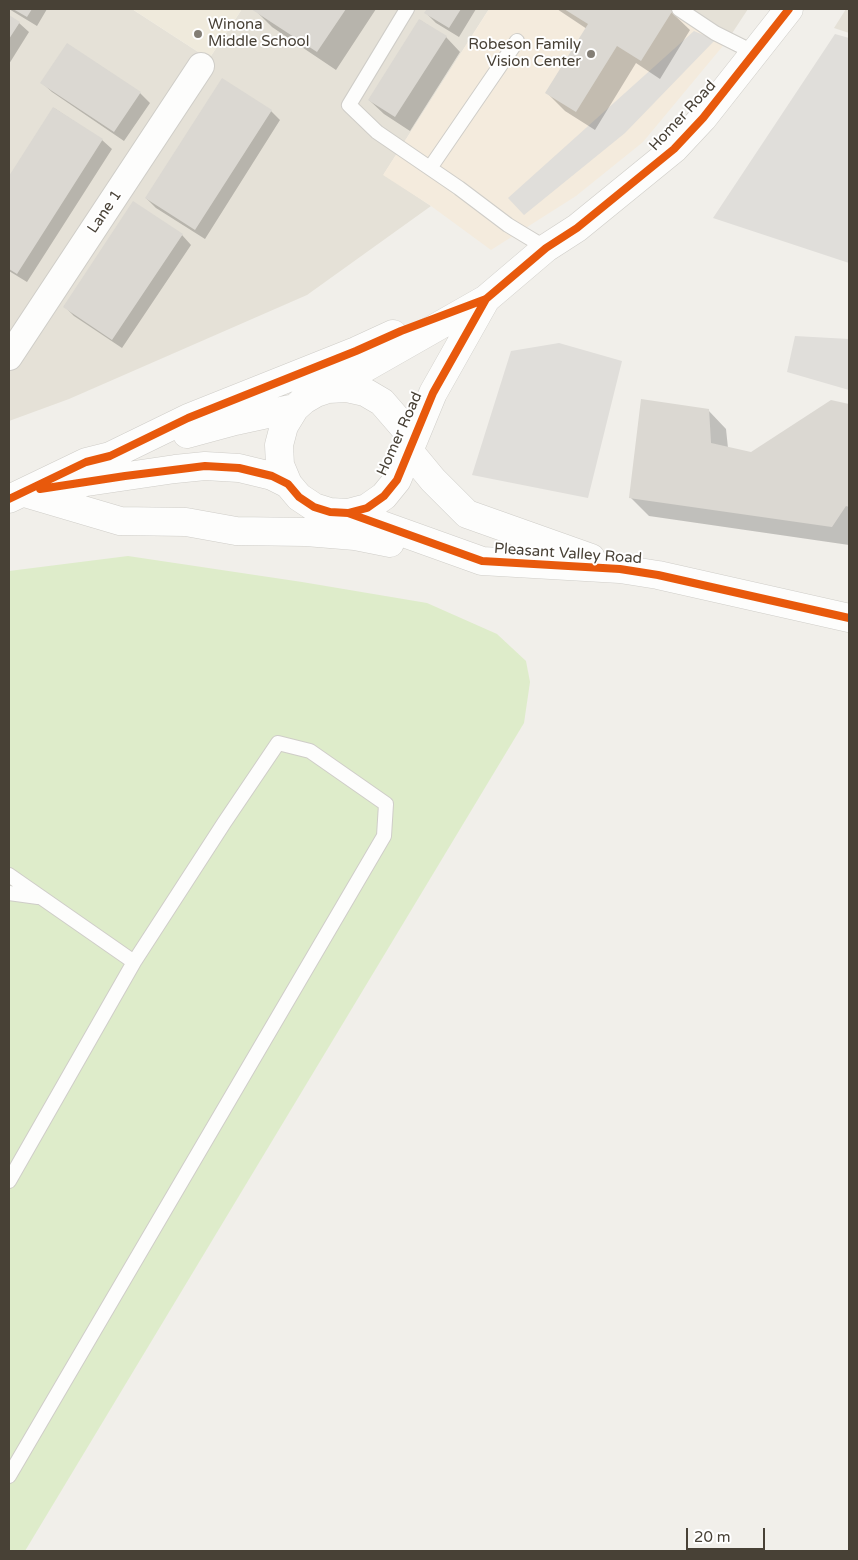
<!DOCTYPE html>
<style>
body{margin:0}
#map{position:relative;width:858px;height:1560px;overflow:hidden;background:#f1efea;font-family:"Varela Round",sans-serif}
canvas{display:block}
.frame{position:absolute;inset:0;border:10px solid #484136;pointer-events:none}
.scale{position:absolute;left:686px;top:1528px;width:79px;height:22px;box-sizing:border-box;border:2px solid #484136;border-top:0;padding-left:6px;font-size:15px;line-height:18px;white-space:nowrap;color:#484136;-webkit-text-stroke:4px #fff;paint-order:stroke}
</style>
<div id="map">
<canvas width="858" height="1560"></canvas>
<div class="frame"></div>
<div class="scale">20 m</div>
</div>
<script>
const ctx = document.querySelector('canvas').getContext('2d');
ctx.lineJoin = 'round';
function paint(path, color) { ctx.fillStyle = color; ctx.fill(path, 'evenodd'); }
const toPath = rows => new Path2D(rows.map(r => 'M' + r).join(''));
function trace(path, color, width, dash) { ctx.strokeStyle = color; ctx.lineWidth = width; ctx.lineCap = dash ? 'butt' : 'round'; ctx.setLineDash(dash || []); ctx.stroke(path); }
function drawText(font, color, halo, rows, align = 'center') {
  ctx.font = font + ' "Varela Round",sans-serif'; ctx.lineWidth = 4; ctx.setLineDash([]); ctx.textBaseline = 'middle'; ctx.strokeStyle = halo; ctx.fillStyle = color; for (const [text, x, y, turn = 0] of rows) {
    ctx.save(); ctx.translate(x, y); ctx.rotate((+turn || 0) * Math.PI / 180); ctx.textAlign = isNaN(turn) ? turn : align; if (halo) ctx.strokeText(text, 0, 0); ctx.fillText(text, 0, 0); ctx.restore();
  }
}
paint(toPath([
 [9,9,132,9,209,59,242,9,489,9,384,174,431,206,307,295,69,399,9,421],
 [676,9,748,9,727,41],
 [846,9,849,9,849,33,834,28]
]), '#e5e1d7');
paint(toPath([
 [489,9,676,9,727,41,643,142,576,196,491,250,431,206,383,175]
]), '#f4ebdd');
paint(toPath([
 [132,9,242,9,209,59]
]), '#efeadc');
paint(toPath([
 [128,556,302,582,427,603,497,634,526,661,530,682,524,723,25,1551,9,1551,9,571]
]), '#deecca');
paint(toPath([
 [694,31,715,40,625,133,524,215,508,198],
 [835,34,849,38,849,263,713,218],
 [795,336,849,339,849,390,787,372],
 [559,343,622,361,588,498,472,475,511,351]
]), '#e0deda');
paint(toPath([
 [9,9,47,9,37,26],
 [254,9,376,9,336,70,272,27],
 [429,9,476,9,459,37,436,23,426,13],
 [557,9,668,9,690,30,660,79,636,63,595,130,565,111,547,93,587,29],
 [9,16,19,23,29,32,9,64],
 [420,20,446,37,460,52,410,131,384,114,369,100],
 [42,83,140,93,150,103,124,141,52,92],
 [54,108,102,140,112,149,27,282,9,271,9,178],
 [271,111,280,120,205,239,156,208,146,198],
 [182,235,191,245,122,348,74,316,64,306],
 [831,401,849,405,849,545,649,516,630,497,708,410,726,429,728,448,751,453]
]), '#0003');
paint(toPath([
 [13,9,32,9,27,17],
 [251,9,346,9,317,52],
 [427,9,461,9,449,28,424,13],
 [564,9,670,9,673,10,641,61,617,46,576,112,545,93,588,24],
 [9,15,20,22,9,39],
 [419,19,447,36,395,117,368,100],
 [67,43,141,92,114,132,40,83],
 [222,78,272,110,195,230,145,198],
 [53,107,103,139,17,274,9,269,9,176],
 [133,201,183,234,112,340,63,307],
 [641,399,709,409,711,443,751,452,831,400,849,404,849,507,846,506,832,527,629,498]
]), '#dbd8d2');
const service = toPath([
 [407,9,349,105,377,132,459,188,508,225,546,248],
 [679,9,715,33,755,53],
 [430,168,517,41],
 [9,875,134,962],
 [9,893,38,897],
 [9,1181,134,962,224,823,278,743,310,751,386,804,384,836,9,1476]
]);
const minor = toPath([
 [9,357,201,66]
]);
const tertiary = toPath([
 [328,389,486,299,546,248,577,228,674,149,703,118,789,9],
 [187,434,235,421,295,408],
 [414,439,382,402,365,392,347,388,328,389,316,393,304,400,295,408,284,426,279,445,280,465,288,484,299,497,314,507,330,512,348,513,367,508,384,496,397,480,433,393,486,299],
 [409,451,433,480,467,514,591,558],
 [53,487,175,469,205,466,239,468,272,476,288,484],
 [25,493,120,521,186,522,236,531,306,532,355,536,390,543],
 [9,499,86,462,110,456,188,418,356,351,393,334],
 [348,513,482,561,620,569,658,575,849,618]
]);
trace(service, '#cfcdc8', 16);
trace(minor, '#cfcdc8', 28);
trace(tertiary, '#cfcdc8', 29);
trace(service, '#fdfdfc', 14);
trace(minor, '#fdfdfc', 26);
trace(tertiary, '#fdfdfc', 28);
trace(toPath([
 [40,489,125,476,205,466,239,468,272,476,288,484,299,497,314,507,330,512,348,513,367,508,384,496,397,480,433,393,486,299],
 [9,499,86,462,110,456,188,418,356,351,401,331,486,299,546,248,577,228,674,149,703,118,789,9],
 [348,513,482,561,620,569,658,575,849,618]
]), '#e8590c', 8);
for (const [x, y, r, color] of [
 [198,34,5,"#837e75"],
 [591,54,5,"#837e75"]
]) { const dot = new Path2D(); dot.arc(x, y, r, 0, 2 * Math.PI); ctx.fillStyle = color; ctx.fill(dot); trace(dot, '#fff', 2); }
drawText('15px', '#484136', '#fff', [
 ["Winona",208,25],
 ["Middle School",208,42],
 ["Robeson Family",581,45,"right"],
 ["Vision Center",581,62,"right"]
], 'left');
drawText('15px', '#484136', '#fff', [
 ["Homer Road",683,116,-47],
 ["Lane 1",105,212,-56],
 ["Homer Road",400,434,-66],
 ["Pleasant Valley Road",568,554,4]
]);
</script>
